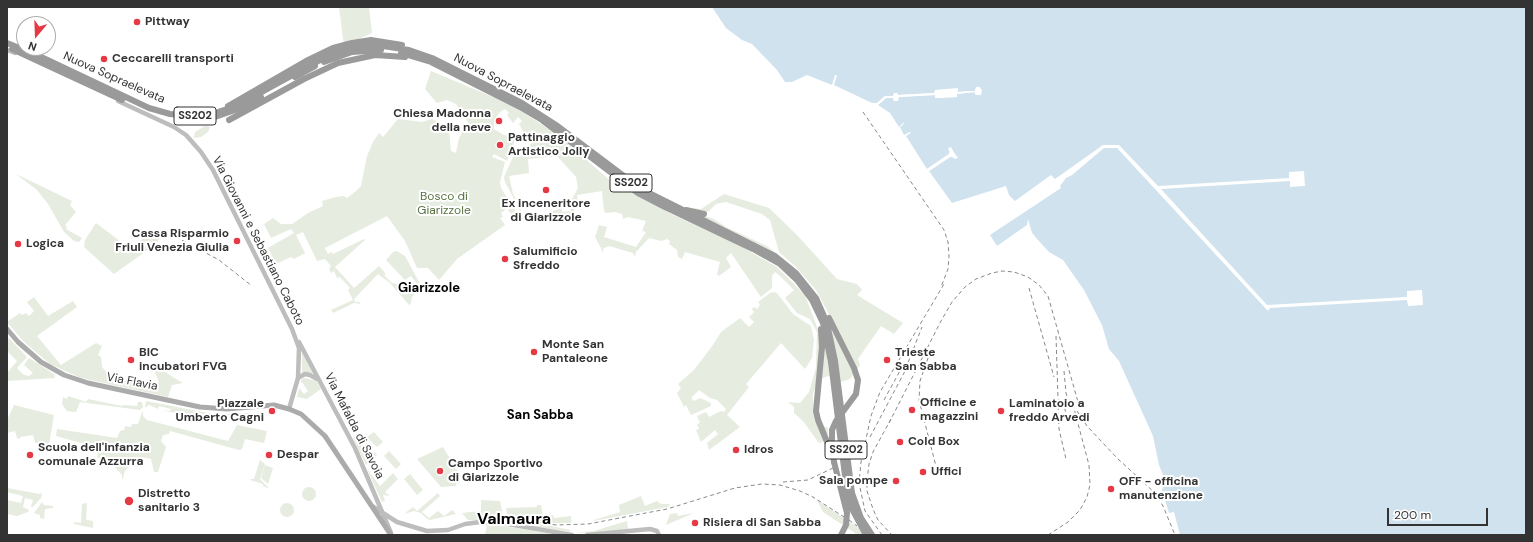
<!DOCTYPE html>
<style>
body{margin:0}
#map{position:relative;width:1533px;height:542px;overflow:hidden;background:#fff;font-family:"DM Sans",sans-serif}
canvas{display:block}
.frame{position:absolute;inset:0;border:8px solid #333;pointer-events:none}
.north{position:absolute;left:16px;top:16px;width:40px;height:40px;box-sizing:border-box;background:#fff;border:1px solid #adadad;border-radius:50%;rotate:199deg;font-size:11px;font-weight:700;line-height:16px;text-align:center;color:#333}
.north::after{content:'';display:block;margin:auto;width:14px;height:18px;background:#e63946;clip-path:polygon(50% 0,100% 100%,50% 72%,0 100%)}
.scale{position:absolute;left:1387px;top:508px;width:101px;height:18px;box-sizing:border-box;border:2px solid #333;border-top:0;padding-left:5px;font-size:12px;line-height:14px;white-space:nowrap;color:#333;-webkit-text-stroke:3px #fff;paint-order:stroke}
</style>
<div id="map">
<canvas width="1533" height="542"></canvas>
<div class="frame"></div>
<div class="north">N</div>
<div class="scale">200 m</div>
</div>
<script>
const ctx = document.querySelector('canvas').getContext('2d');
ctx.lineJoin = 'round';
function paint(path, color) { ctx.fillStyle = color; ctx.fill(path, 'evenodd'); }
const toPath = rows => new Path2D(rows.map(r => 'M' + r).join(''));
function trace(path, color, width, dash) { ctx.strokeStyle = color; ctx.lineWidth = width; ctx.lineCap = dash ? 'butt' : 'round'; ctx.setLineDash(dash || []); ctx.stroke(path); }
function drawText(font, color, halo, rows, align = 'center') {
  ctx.font = font + ' "DM Sans",sans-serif'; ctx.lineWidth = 4; ctx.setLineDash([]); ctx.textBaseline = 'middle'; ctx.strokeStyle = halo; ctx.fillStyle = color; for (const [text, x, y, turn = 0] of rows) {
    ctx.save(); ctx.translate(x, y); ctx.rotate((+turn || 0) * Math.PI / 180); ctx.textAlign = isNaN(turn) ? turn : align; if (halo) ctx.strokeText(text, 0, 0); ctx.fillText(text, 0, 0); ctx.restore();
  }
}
paint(toPath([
 [339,7,369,7,372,33,344,46],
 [431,71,493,97,521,111,559,136,613,183,627,188,671,214,737,244,777,267,805,295,823,343,833,332,845,345,816,290,795,266,779,252,770,220,762,214,726,202,716,204,708,212,702,212,691,208,701,209,724,194,769,208,797,235,837,279,857,284,862,290,857,295,903,323,894,334,881,326,858,359,860,365,850,379,841,382,828,376,823,378,816,384,813,394,813,410,815,422,828,428,828,434,824,441,819,443,803,421,794,413,794,407,788,402,800,403,809,392,816,368,817,332,810,319,797,313,785,298,794,290,780,276,775,272,772,276,772,288,761,297,731,253,726,258,731,267,719,276,717,274,720,262,685,252,682,259,678,257,677,250,669,244,670,241,667,239,661,241,649,238,636,252,635,257,633,253,609,246,604,248,602,253,602,250,595,237,599,225,607,227,604,237,636,247,646,232,642,231,646,221,628,217,623,219,622,214,615,212,606,213,604,211,602,191,577,195,578,202,573,213,553,216,553,211,562,208,562,212,571,211,570,206,564,207,572,199,578,188,576,177,557,156,528,159,529,173,509,176,513,194,520,206,521,212,505,182,504,177,517,148,528,146,537,140,533,130,525,135,519,124,522,121,518,117,513,123,507,115,509,113,505,109,500,112,494,120,494,129,504,135,513,137,512,138,515,140,507,161,494,154,492,157,505,162,500,182,501,188,517,213,513,217,507,208,501,213,503,217,500,218,505,225,457,259,439,280,428,268,417,268,405,241,387,216,325,248,328,254,332,252,333,254,364,239,365,240,335,267,354,288,379,266,385,273,385,276,392,283,395,283,405,295,417,284,411,276,405,280,386,260,393,252,397,251,405,256,419,282,420,288,412,297,411,303,409,305,390,283,378,274,354,299,355,302,359,302,361,304,354,303,333,313,331,310,353,300,348,290,350,288,340,277,337,278,334,271,331,273,329,269,331,266,325,259,317,261,303,232,296,235,305,253,294,259,291,257,276,264,268,248,294,233,291,229,271,238,264,224,273,218,281,224,292,224,308,213,323,206,322,201,336,197,344,196,347,198,356,191,361,186,367,156,373,142,379,133,383,137,398,119,422,122,432,119,443,124,449,130,451,151,456,153,459,138,463,131,467,129,468,122,456,104,447,100,437,103,425,89],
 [205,126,210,127,208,132,201,137,194,138,195,132],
 [16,174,72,201,70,205,76,212,65,225,67,227,66,229,82,238,79,242,74,241,64,232,48,204,37,190],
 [696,213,714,219,726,227,767,246,775,252],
 [96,223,129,248,147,236,154,239,161,234,171,238,159,239,156,244,114,274,84,247,85,240],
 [774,292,777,293,793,314,811,326,814,340,812,358,805,369,781,343,746,384,749,387,727,415,740,427,709,450,707,443,718,434,715,430,701,442,696,430,699,429,697,424,700,423,697,416,706,412,709,417,721,411,724,412,726,409,717,400,710,398,699,390,691,398,694,401,700,398,711,403,711,406,691,415,686,405,684,407,677,393,681,388,678,384,694,370,713,345,721,332,740,318,749,327,754,322,749,317,754,312,752,309,754,307,757,309,760,305,758,302,770,293],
 [34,297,48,316,73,301,77,307,37,336,61,365,96,343,102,346,98,355,101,357,102,367,111,378,117,380,136,381,141,379,143,382,149,379,152,385,159,382,154,370,159,366,168,374,183,383,172,385,168,397,81,378,50,364,24,342,7,322,20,313,22,315,26,313,29,316,34,311,27,302],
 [9,338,27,357,17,368,24,375,29,376,33,373,24,365,29,358,54,374,55,378,7,381,7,373,17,361,7,351,7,340],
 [302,351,313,373,302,373],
 [305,378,316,381,321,389,307,399,297,397,299,388,304,394,308,391,302,382,300,383,302,379],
 [68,396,86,402,88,399,122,406,123,405,137,406,138,402,142,402,143,407,140,410,80,402,76,412,67,411,62,404,63,397,67,399],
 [146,401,213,414,249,413,257,420,243,418,241,422,221,417,216,421,161,410,170,411,171,409,159,406,158,409,149,405,145,408],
 [14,405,54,415,49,445,35,443,33,435,20,437,20,439,17,438,15,431,7,433,7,420],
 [143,410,143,416,147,420,228,441,237,425,267,431,264,443,245,439,242,449,239,450,170,431,169,434,163,435,161,441,166,447,158,472,154,472,151,459,142,457,138,467,130,465,125,471,122,481,122,475,115,467,97,457,99,448,56,436,57,429,117,438,120,431,124,430,125,426,131,427,132,424,138,424],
 [374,432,383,442,377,447,367,437],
 [355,436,370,456,375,452,377,455,366,465,353,438],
 [443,447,461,477,456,477,456,486,441,487,417,459],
 [389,451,401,464,396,469,384,456],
 [260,460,265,464,260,479,270,489,263,486,263,484,250,480,251,479,254,479],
 [265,465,273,468,268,484,261,478],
 [367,469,380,486,393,473,398,479,385,492,390,496,383,495,385,501,382,502],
 [410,474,423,490,417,495,404,479],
 '302 494a7 7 0 1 1 14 0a7 7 0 1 1-14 0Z',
 [7,488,40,494,42,492,41,498,33,507,31,507,33,500,25,498,23,507,29,510,28,512,17,516,7,514,7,500,21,503,23,496,7,492],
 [438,493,440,496,422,512,429,518,438,511,444,516,452,510,456,514,430,520,427,519,421,513,414,511,404,514,413,507,417,511],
 [641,496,645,506,657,501,661,504,670,504,668,507,593,521,594,520,620,512,619,505],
 [481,500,500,501,504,521,468,520,462,513,481,511],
 [817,500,869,535,855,535,855,533,823,512],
 [42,502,44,505,53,506,53,508,45,509,44,519,40,518,40,515,34,513],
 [87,503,86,520,93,521,93,528,74,524,74,522,81,523,82,504],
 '280 510a7 7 0 1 1 14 0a7 7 0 1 1-14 0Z',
 [538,505,541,505,543,516,553,515,554,518,571,516,571,523,551,523,525,518,524,521,571,530,569,532,509,522,506,508,536,507],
 [677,513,678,516,694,513,666,525,670,514],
 [627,521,628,529,593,533,575,533,594,531],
 [487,524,523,529,558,535,485,535]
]), '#e6ecdf');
paint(toPath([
 [712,7,1526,7,1526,535,1180,535,1174,512,1169,513,1162,490,1165,480,1159,465,1153,436,1119,361,1109,349,1102,325,1084,290,1063,260,1049,252,1038,240,1032,233,1028,219,1027,225,997,246,990,235,1061,188,1060,186,1066,178,1072,175,1104,148,1117,148,1268,311,1270,308,1407,300,1408,306,1423,305,1422,290,1407,291,1407,297,1267,305,1161,189,1290,181,1290,187,1305,186,1304,171,1289,172,1289,178,1158,186,1119,145,1103,145,1055,179,1051,175,1015,201,1009,195,1006,186,952,203,929,171,950,157,957,158,951,147,949,154,927,169,906,136,911,133,910,132,904,135,900,127,903,125,904,122,899,127,890,113,878,105,886,98,893,98,894,101,898,100,898,97,935,95,935,98,957,97,957,94,975,92,976,95,980,95,980,87,976,88,975,91,967,91,958,92,958,89,935,90,935,93,898,95,897,93,893,96,885,96,877,103,872,103,834,85,837,75,835,75,832,85,807,75,792,82,785,82,777,70,752,44,742,40,726,28]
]), '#cfe2ee');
paint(toPath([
 [976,87,980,87,982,91,981,95,976,95,974,92,957,94,957,97,935,98,935,95,899,97,898,101,894,101,893,98,886,98,878,105,877,103,885,96,893,96,894,93,897,93,898,95,934,93,935,90,958,88,958,92,975,91],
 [950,147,958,158,955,159,953,157,950,157,929,171,927,169,949,154,950,152,948,149]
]), '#fff');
trace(toPath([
 [7,50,15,53],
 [118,101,174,127,186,135,201,152,213,170,292,329,299,348,298,378,289,409],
 [299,342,355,448,391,533],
 [298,378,305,374,310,375,317,379],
 [372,506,397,522,427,531,448,530,465,524,480,522,508,524,572,535],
 [587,535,650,529,657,531,659,535]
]), '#bdbdbd', 4.5);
trace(toPath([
 [7,329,18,342,41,362,64,375,88,383,200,407,227,409,274,405,289,409,301,414,325,436,391,535]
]), '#ababab', 5);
trace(toPath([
 [383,46,409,50,432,58,522,103,556,125,641,189,775,256,796,273,816,298,827,323,835,361],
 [401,53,431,62,520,107,542,120,638,193,665,207,753,249,780,264,797,280,812,300,823,323,831,362],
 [228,106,306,61,333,48,352,43,371,40,402,45],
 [229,120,304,79,338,63,375,55,405,57],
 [686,210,704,214],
 [829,318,854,368,858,380,856,394,836,421,832,430,832,446,834,462],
 [821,329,822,347,816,411,818,420,830,449]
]), '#9a9a9a', 6);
trace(toPath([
 [863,112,944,230,948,242,949,256,948,269,941,287],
 [176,237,219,260,252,286],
 [1029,288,1054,377],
 [1056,336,1059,429,1066,459],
 [928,358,920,381,919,400,938,474],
 [1064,371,1066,393,1070,409],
 [884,400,901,369],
 [1063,401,1067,418],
 [1077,411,1087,426,1117,458,1155,493,1163,506,1175,535],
 [891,419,873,452,869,464,867,480,867,491,873,509,878,520,892,535],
 [889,423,941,321,952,302,965,287,976,279,992,273,1002,271,1014,272,1028,277,1039,285,1048,296,1080,409],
 [870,437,904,373,922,327],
 [783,482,808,480,833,468],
 [525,520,556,525,588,524,667,509,735,488,762,484,780,485,800,491,813,497,844,517],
 [849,520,857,526],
 [882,535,865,511,859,483,861,462,871,416,880,392,944,284],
 [1048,535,1068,522,1080,510,1087,497,1090,485,1089,465,1072,401]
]), '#888', 1, [4, 3]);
trace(toPath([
 [7,43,37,55,149,108,170,114,188,116,215,113,236,106,329,55,362,46,383,46],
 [12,49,122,100],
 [324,62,352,52,381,50],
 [295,77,315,66],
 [179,120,197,120,215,117,238,109,261,97],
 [835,361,852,493,861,518,872,535],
 [831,362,846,484,851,507,866,535],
 [834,462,847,513,846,525,841,535]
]), '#9a9a9a', 6);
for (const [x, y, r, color] of [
 [137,22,4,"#e63946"],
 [104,59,4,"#e63946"],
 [499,121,4,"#e63946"],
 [500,145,4,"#e63946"],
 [546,190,4,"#e63946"],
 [237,241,4,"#e63946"],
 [18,244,4,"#e63946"],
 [505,259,4,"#e63946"],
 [534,352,4,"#e63946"],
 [131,360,4,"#e63946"],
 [887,360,4,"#e63946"],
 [912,410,4,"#e63946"],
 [272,411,4,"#e63946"],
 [1001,411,4,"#e63946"],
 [900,442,4,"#e63946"],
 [736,450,4,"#e63946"],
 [30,455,4,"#e63946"],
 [269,455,4,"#e63946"],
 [440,471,4,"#e63946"],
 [923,472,4,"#e63946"],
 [896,481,4,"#e63946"],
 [1111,489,4,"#e63946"],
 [129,501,5,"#e63946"],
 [695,523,4,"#e63946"]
]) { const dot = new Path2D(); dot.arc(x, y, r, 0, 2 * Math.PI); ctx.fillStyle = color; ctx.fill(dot); trace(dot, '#fff', 1.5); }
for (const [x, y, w] of [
 [195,116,42],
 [631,183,42],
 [846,450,42]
]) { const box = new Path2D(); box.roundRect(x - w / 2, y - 9, w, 18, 3); ctx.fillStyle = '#fff'; ctx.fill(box); trace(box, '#333', 1); }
drawText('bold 11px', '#333', null, [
 ["SS202",195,116],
 ["SS202",631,183],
 ["SS202",846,450]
]);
drawText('bold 12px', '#333', '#fff', [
 ["Pittway",145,22],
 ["Ceccarelli transporti",112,59],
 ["Chiesa Madonna",491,114,"right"],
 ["della neve",491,128,"right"],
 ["Pattinaggio",508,138],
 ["Artistico Jolly",508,152],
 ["Ex inceneritore",546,204,"center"],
 ["di Giarizzole",546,218,"center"],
 ["Cassa Risparmio",229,234,"right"],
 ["Friuli Venezia Giulia",229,248,"right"],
 ["Logica",26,244],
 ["Salumificio",513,252],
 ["Sfreddo",513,266],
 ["Monte San",542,345],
 ["Pantaleone",542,359],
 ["BIC",139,353],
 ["incubatori FVG",139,367],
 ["Trieste",895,353],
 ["San Sabba",895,367],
 ["Officine e",920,403],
 ["magazzini",920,417],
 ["Piazzale",264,404,"right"],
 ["Umberto Cagni",264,418,"right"],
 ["Laminatoio a",1009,404],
 ["freddo Arvedi",1009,418],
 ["Cold Box",908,442],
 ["Scuola dell'infanzia",38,448],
 ["comunale Azzurra",38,462],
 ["Idros",744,450],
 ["Despar",277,455],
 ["Campo Sportivo",448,464],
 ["di Giarizzole",448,478],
 ["Uffici",931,472],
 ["Sala pompe",888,481,"right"],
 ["OFF - officina",1119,482],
 ["manutenzione",1119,496],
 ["Distretto",138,494],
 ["sanitario 3",138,508],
 ["Risiera di San Sabba",703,523]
], 'left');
drawText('12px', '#333', '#fff', [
 ["Nuova Sopraelevata",114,78,24],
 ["Nuova Sopraelevata",503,83,28],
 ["Via Giovanni e Sebastiano Caboto",258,241,63],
 ["Via Flavia",132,382,11],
 ["Via Mafalda di Savoia",354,426,63]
]);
drawText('12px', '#56703f', '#fff', [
 ["Bosco di",444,197],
 ["Giarizzole",444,211]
]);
drawText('bold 13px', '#000', '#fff', [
 ["Giarizzole",429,289],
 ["San Sabba",540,416]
]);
drawText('bold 16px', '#000', '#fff', [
 ["Valmaura",514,520]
]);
</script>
